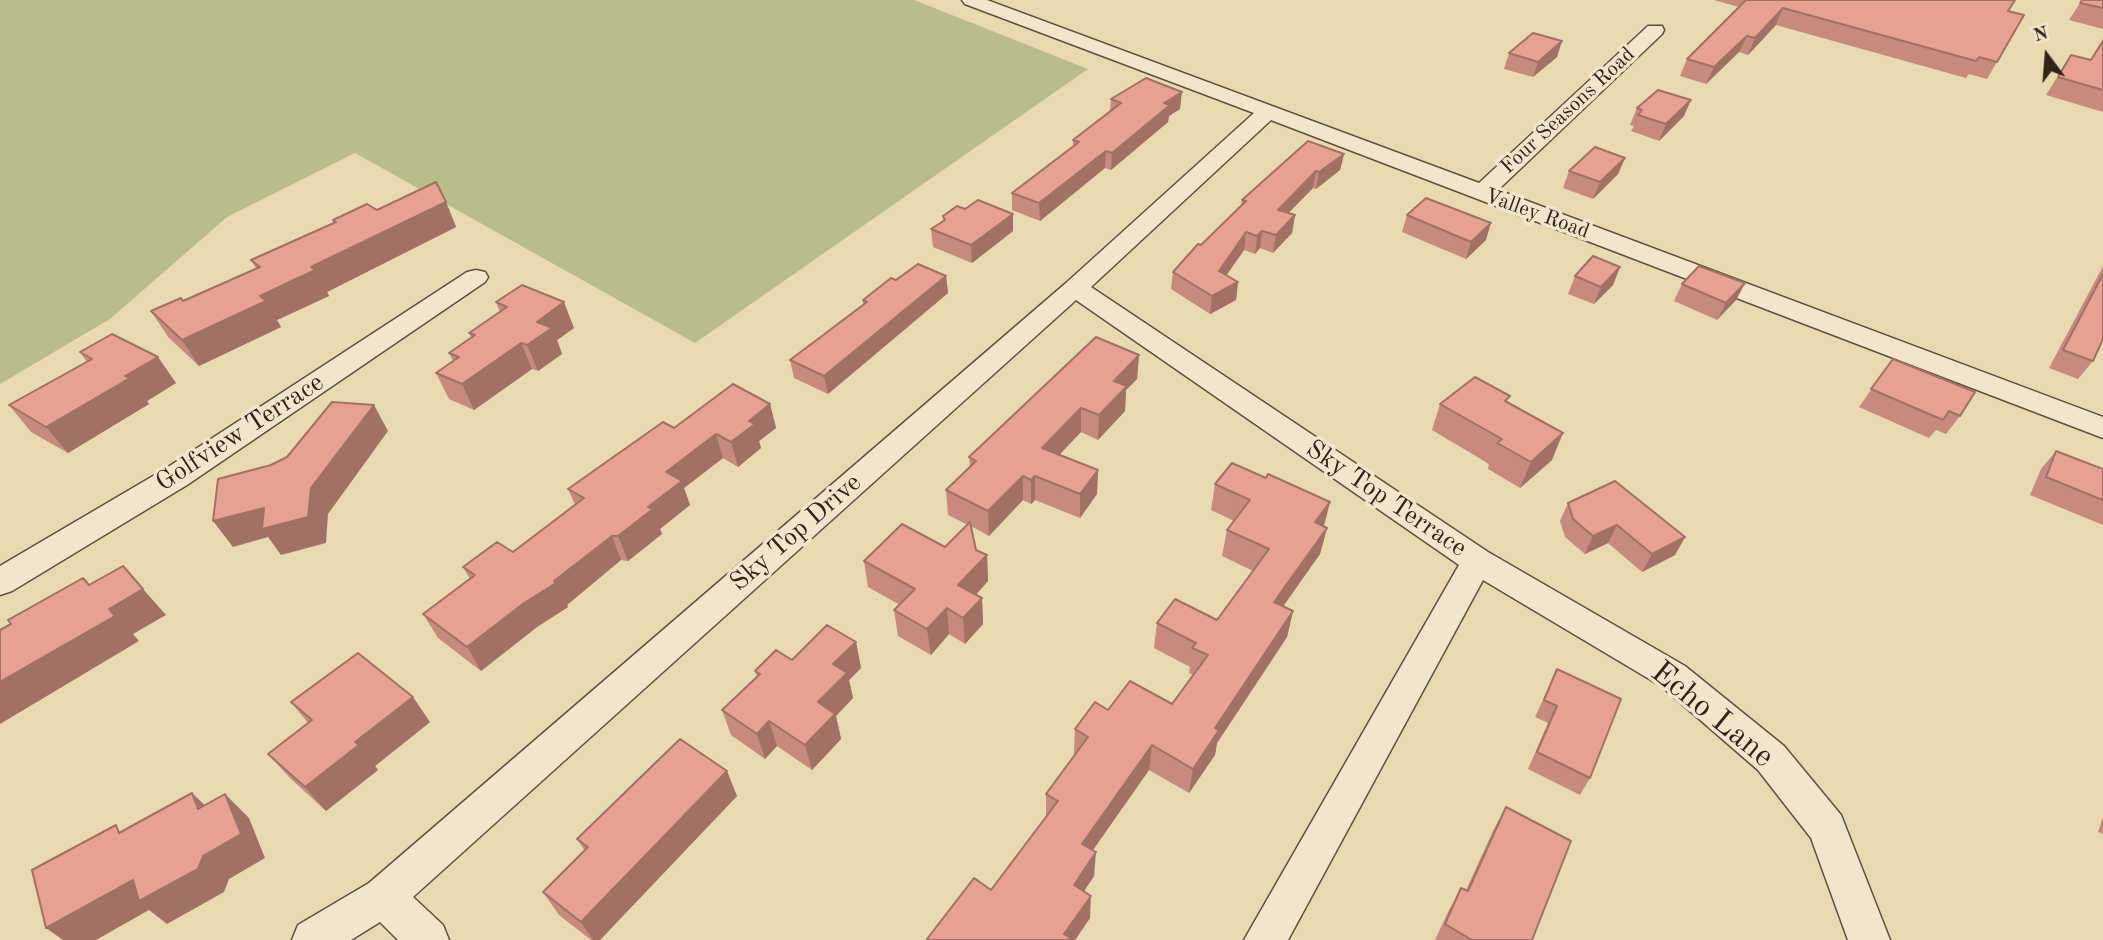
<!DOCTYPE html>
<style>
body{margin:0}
#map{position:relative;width:2103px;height:940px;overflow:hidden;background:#e9d9b0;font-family:"Old Standard TT",serif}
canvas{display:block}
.north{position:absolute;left:2012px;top:21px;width:70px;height:70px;-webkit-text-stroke:5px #f1e6cc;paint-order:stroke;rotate:344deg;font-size:19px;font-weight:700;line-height:28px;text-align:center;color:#2f231a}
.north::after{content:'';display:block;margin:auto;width:24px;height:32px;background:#2f231a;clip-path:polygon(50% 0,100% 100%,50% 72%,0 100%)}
</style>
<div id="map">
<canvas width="2103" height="940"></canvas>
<div class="north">N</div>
</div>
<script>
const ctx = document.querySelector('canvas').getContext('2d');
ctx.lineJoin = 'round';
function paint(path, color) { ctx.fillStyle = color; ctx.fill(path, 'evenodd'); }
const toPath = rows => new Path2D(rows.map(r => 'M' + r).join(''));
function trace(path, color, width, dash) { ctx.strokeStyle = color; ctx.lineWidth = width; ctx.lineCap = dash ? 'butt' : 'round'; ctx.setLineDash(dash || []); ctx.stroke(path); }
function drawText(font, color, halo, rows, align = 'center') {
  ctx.font = font + ' "Old Standard TT",serif'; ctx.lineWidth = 7; ctx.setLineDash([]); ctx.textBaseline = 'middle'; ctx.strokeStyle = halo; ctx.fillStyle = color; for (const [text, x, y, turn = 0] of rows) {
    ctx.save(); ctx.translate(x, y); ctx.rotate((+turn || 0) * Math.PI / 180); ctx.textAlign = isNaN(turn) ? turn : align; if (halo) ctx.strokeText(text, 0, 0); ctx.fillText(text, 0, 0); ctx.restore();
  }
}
paint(toPath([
 [0,0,914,0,1088,69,695,343,355,153,227,217,110,319,0,384]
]), '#b9be89');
const minor = toPath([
 [962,0,987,0,1479,183,1648,26,1662,26,1664,30,1662,34,1498,190,2103,417,2103,438,1271,120,1091,287,1488,552,1685,666,1784,746,1841,815,1890,940,1848,940,1811,838,1758,770,1661,686,1483,580,1288,940,1244,940,1459,565,1076,300,413,897,443,925,449,940,398,940,380,922,351,940,292,940,298,925,369,883,1066,283,1254,113,965,4,962,0],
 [476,270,485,272,488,277,485,282,187,485,12,591,0,595,0,566,165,469,467,272,476,270]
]);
trace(minor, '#5e5040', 3);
paint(minor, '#f1e6cc');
paint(toPath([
 [1714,0,2015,0,2009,11,2024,15,1987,79,1969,74,1966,78,1776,25,1748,55,1739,52,1706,84,1680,76,1687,59,1739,7],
 [2082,0,2103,0,2103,29,2069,20],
 [2103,39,2103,112,2046,95,2071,55,2090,60],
 [1509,53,1557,57,1533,77,1504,69],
 [1111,99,1180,109,1169,116,1168,122,1111,170,1105,168,1040,221,1012,210,1012,193,1073,146,1073,140,1110,111],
 [1637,108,1684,116,1659,141,1631,131,1634,126,1630,125],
 [1344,154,1340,170,1316,189,1313,188,1288,213,1295,215,1292,233,1273,253,1260,248,1255,254,1244,250,1226,275,1238,282,1236,300,1210,314,1171,289,1173,272,1241,206,1242,200],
 [1625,158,1618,174,1593,199,1563,188,1569,171],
 [446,202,456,227,327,292,329,296,277,320,281,327,199,366,168,337,151,311,183,301,256,268,251,260,334,223,333,220,377,210],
 [965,209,1013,231,972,263,933,247,931,229,943,221,943,216],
 [1407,215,1486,240,1466,259,1402,232],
 [2103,266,2103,339,2093,361,2078,379,2049,368],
 [1620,267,1613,285,1594,304,1568,294,1575,276],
 [946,276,948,293,828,394,794,378,790,360,863,304,863,300,896,280],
 [1745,283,1736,300,1717,320,1674,301,1682,284],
 [496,302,574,328,557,340,562,354,538,371,532,369,474,410,449,399,436,373,453,361,449,353,471,337,469,333,500,312],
 [80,352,176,383,147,401,149,404,68,453,31,432,9,405,87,362],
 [1139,355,1137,379,1126,390,1125,411,1098,440,1081,432,1059,455,1098,470,1097,494,1080,518,1035,500,1031,504,1023,500,989,536,971,526,976,550,987,555,988,581,976,595,982,598,983,624,965,644,949,634,931,655,898,636,894,610,900,605,868,587,864,561,945,547,968,525,948,515,946,490,970,467,969,457],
 [1893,359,1960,416,1946,434,1936,430,1929,438,1859,407],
 [1508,403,1552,460,1520,488,1488,469,1489,464,1432,430,1440,404],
 [770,404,776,428,759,441,761,448,738,467,723,458,684,488,690,505,660,529,662,534,628,561,621,560,567,605,568,607,537,627,481,671,438,638,423,614,470,579,463,567,513,552,575,505,568,489,674,428],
 [2056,451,2103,469,2103,525,2030,495,2041,469],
 [1266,478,1330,502,1324,526,1327,528,1320,554,1283,606,1293,611,1287,637,1217,743,1215,755,1189,793,1149,770,1093,850,1094,876,1084,891,1090,918,1075,940,928,940,927,939,991,890,1046,817,1046,794,1075,755,1074,754,1075,729,1108,710,1172,704,1193,675,1189,673,1190,667,1154,648,1157,623,1217,620,1253,571,1222,556,1227,530,1234,521,1211,510,1215,484],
 [1568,503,1685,537,1675,555,1642,572,1608,543,1585,554,1565,537,1560,521],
 [856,642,861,668,849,680,853,698,836,716,841,739,812,770,777,746,765,759,731,735,722,710,757,677,755,671],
 [1557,669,1590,778,1580,795,1528,769,1548,723,1535,717],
 [291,702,430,722,375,766,378,770,326,811,290,778,268,754,308,723],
 [737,796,600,940,591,940,559,915,543,892,585,851,577,839],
 [1506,807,1532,940,1435,940,1449,910,1461,888,1466,890,1493,831],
 [2103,817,2103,834,2098,832]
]), '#c68a7e');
paint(toPath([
 [1783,8,1776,25,1748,55,1755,38],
 [1747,36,1739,52,1706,84,1714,67],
 [1562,41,1557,57,1533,77,1538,62],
 [1182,92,1180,109,1169,116,1168,122,1111,170,1112,153,1164,103],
 [1691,100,1684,116,1659,141,1666,124],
 [1106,151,1105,168,1040,221,1039,203],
 [1344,154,1340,170,1316,189,1319,172],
 [1625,158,1618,174,1593,199,1600,182],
 [1316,171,1313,188,1275,227,1278,210],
 [446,202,456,227,327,292,329,296,277,320,281,327,199,366,182,340,311,267],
 [1013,214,1013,231,972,263,971,245],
 [1295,215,1292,233,1273,253,1276,235],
 [1491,223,1486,240,1466,259,1471,242],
 [1262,231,1260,248,1255,254,1257,236],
 [1246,232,1244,250,1217,289,1219,271],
 [1620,267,1613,285,1594,304,1601,287],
 [946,276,948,293,828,394,824,376],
 [1238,282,1236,300,1210,314,1212,296],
 [1745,283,1736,300,1717,320,1726,303],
 [564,302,574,328,557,340,562,354,538,371,527,345,537,322],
 [521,343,532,369,474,410,462,384],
 [1139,355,1137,379,1126,390,1125,411,1098,440,1099,415,1114,381],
 [158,357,176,383,147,401,149,404,68,453,46,427,125,376],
 [770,404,776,428,759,441,761,448,738,467,731,442,749,421],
 [374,405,388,431,328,514,326,543,281,555,268,537,233,547,213,521,311,488],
 [1081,408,1081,432,1042,473,1042,448],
 [1563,433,1552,460,1520,488,1531,462],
 [716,434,723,458,684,488,690,505,660,529,662,534,628,561,618,536,666,472],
 [1098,470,1097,494,1080,518,1080,494],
 [1023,476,1023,500,989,536,988,511],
 [1035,476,1035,500,1031,504,1031,480],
 [1330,502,1323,528,1315,522],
 [1617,525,1608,543,1585,554,1593,536],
 [1327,528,1320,554,1268,628,1274,602],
 [612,536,621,560,567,605,568,607,537,627,481,671,467,647,554,581],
 [1685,537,1675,555,1642,572,1652,554],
 [987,555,988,581,961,611,958,585],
 [83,578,110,608,143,589,166,615,133,634,139,641,0,724,0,682],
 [982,598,983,624,965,644,963,618],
 [947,608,949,634,931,655,927,629],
 [1293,611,1287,637,1217,743,1215,755,1189,793,1193,769,1215,728],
 [856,642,861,668,849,680,853,698,836,716,841,739,812,770,805,745,818,702,833,664],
 [413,697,430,722,375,766,378,770,326,811,305,787,355,742],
 [769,721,777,746,765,759,757,734],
 [1152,745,1149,770,1081,867,1082,844],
 [727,771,737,796,600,940,593,940,581,922],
 [192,793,217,817,198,809],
 [225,794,249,818,265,858,229,879,224,892,167,924,149,910,96,940,63,940,46,928,133,880],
 [1096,852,1094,876,1073,908,1074,885],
 [1091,896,1090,918,1075,940,1064,940,1064,934]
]), '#a17166');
const building = toPath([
 [1746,0,2015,0,2008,11,2024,15,1997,62,1979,57,1976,61,1783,8,1755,38,1747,36,1714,67,1687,59,1746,0],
 [2082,0,2103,0,2103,8,2080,3,2082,0],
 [1533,33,1562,41,1538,62,1509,53,1533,33],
 [2103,41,2103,90,2058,77,2071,55,2091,60,2103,41],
 [1146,78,1182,92,1164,103,1170,105,1112,153,1106,151,1039,203,1012,193,1079,142,1073,140,1121,103,1111,99,1146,78],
 [1658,90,1691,100,1666,124,1638,115,1642,110,1637,108,1658,90],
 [1308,141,1344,154,1319,172,1316,171,1278,210,1295,215,1276,235,1262,231,1257,236,1246,232,1219,271,1238,282,1212,296,1173,272,1198,244,1201,245,1246,201,1242,200,1308,141],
 [1595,147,1625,158,1600,182,1569,171,1595,147],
 [436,182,446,202,311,267,315,270,260,296,266,301,182,340,151,311,181,298,183,301,260,267,251,260,336,222,333,220,367,204,377,210,436,182],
 [1426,198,1491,223,1471,242,1407,215,1426,198],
 [978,200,1013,214,971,245,931,229,945,220,943,216,957,206,965,209,978,200],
 [1593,256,1620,267,1601,287,1575,276,1593,256],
 [918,264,946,276,824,376,790,360,867,302,863,300,891,278,896,280,918,264],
 [1699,266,1745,283,1726,303,1682,284,1699,266],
 [2103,274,2103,339,2093,361,2063,350,2103,274],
 [522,285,564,302,537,322,552,328,527,345,521,343,462,384,436,373,459,357,449,353,475,335,469,333,507,307,496,302,522,285],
 [112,334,158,357,125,376,130,378,46,427,9,405,92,359,80,352,112,334],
 [1096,337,1139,355,1114,381,1127,386,1099,415,1081,408,1042,448,1098,470,1080,494,1035,476,1031,480,1023,476,988,511,946,490,976,461,969,457,1096,337],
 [1893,359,1975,392,1960,416,1949,411,1943,420,1871,389,1893,359],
 [1475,377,1510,396,1505,401,1563,433,1531,462,1497,443,1502,439,1440,404,1475,377],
 [733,384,770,404,749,421,755,424,731,442,716,434,666,472,682,481,648,507,653,509,618,536,612,536,554,581,556,583,524,603,467,647,423,614,475,575,463,567,497,542,513,552,584,498,568,489,663,422,674,428,733,384],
 [332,402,374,405,311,488,308,517,262,529,264,508,213,521,218,479,271,465,287,457,332,402],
 [2056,451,2103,469,2103,500,2046,477,2056,451],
 [1232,463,1266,478,1268,474,1330,502,1315,522,1327,528,1274,602,1293,611,1215,728,1219,730,1193,769,1152,745,1082,844,1096,852,1074,885,1091,896,1064,934,1073,940,929,940,927,939,974,878,991,890,1058,801,1046,794,1088,737,1075,729,1095,702,1108,710,1130,681,1172,704,1208,655,1192,648,1196,643,1157,623,1175,599,1217,620,1269,549,1227,530,1250,500,1215,484,1232,463],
 [1615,481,1685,537,1652,554,1617,525,1593,536,1573,519,1568,503,1615,481],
 [970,522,976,550,987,555,958,585,982,598,963,618,947,608,927,629,894,610,915,589,864,561,902,524,945,547,970,522],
 [123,566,143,589,109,609,115,616,0,682,0,630,11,624,8,620,83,578,89,585,123,566],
 [827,625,856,642,833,664,847,673,818,702,835,714,805,745,769,721,757,734,722,710,760,674,755,671,776,650,792,660,827,625],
 [358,653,413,697,355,742,359,745,305,787,268,754,312,720,291,702,358,653],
 [1557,669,1621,699,1590,778,1537,752,1557,706,1544,700,1557,669],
 [680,739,727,771,581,922,543,892,588,847,577,839,680,739],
 [192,793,198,809,225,794,241,834,203,856,198,869,139,901,133,880,46,928,32,870,116,825,119,833,192,793],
 [1506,807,1571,841,1532,940,1472,940,1445,924,1461,888,1468,891,1506,807]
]);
paint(building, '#e6a192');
trace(building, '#a17166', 2);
drawText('21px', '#2f231a', '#f1e6cc', [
 ["Four Seasons Road",1568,111,-43],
 ["Valley Road",1537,214,20]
]);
drawText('26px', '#2f231a', '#f1e6cc', [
 ["Golfview Terrace",240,433,-33],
 ["Sky Top Terrace",1386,499,34],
 ["Sky Top Drive",796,533,-41]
]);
drawText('32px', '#2f231a', '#f1e6cc', [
 ["Echo Lane",1712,715,39]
]);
</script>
